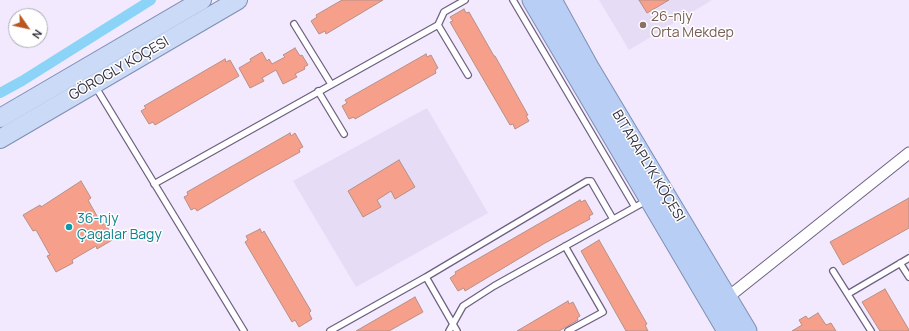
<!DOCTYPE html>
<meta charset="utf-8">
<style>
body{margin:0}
#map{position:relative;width:909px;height:331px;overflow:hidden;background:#f2e9fe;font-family:Manrope,sans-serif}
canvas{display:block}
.north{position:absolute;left:8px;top:8px;width:40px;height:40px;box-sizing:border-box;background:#fff;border:1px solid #aeacb1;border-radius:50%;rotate:124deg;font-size:11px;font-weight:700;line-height:16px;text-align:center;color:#342f3c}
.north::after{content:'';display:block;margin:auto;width:14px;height:18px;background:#ba561f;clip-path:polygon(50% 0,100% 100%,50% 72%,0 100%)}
</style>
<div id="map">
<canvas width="909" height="331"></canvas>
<div class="north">N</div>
</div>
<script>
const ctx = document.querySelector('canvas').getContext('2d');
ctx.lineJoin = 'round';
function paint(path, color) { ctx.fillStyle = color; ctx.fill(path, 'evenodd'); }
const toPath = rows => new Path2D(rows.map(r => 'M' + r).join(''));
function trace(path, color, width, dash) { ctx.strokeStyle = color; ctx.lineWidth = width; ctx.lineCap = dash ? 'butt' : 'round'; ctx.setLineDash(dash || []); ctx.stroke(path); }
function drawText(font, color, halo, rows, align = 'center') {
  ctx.font = font + ' Manrope,sans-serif'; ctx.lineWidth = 3; ctx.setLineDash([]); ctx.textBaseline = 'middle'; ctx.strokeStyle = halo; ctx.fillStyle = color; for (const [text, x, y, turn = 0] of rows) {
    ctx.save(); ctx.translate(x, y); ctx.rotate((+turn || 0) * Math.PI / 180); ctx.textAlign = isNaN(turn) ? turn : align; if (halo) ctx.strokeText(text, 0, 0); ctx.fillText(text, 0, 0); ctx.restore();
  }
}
paint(toPath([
 [599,0,712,0,629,50],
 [427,108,488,213,356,287,293,181]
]), '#e6dcf6');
trace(toPath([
 [0,93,22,81,151,0]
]), '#8bd4f7', 10);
const building = toPath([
 [342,0,383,0,326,34,325,31,319,34,311,21,317,17,316,15,342,0],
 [639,0,669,0,647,13,639,0],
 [464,9,466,13,469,12,494,56,495,56,528,115,526,116,529,121,515,129,513,124,510,125,450,22,453,21,450,17,464,9],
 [295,48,300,56,302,55,308,65,304,67,305,69,295,74,297,77,283,84,276,70,262,78,264,81,250,88,239,68,251,61,250,59,262,52,267,61,269,59,272,64,285,57,283,55,295,48],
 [426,54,427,57,431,55,438,68,435,70,436,73,355,119,354,117,349,119,342,106,347,103,345,100,426,54],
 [225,59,226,62,230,60,239,76,155,125,153,122,149,124,141,111,146,108,144,106,225,59],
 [290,133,291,136,295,133,303,147,299,149,300,152,255,177,197,211,195,208,191,210,184,197,188,195,187,192,290,133],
 [399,160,415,187,395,199,391,191,377,200,381,207,363,217,348,191,399,160],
 [81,181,91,198,88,200,102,225,105,223,114,239,97,249,96,246,72,260,73,263,56,272,47,256,50,255,36,230,33,231,23,215,40,205,41,207,81,181],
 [909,198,909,228,843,265,830,242,909,198],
 [580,200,581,202,585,200,593,214,589,216,590,219,545,243,465,291,464,288,458,291,450,278,456,274,455,272,580,200],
 [260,229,262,233,264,231,311,311,309,313,312,319,299,327,295,320,292,322,245,242,248,240,246,236,260,229],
 [599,240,647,324,645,325,648,331,626,331,581,251,599,240],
 [885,289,909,330,909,331,880,331,862,302,885,289],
 [415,297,423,312,389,331,356,331,415,297],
 [568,301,569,304,573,302,580,316,577,318,578,320,559,331,517,331,568,301],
 [818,313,826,325,831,323,836,331,792,331,802,325,799,320,806,316,808,319,818,313]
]);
paint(building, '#f69f8a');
trace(building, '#b79086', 1);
const service = toPath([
 [465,0,444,12,438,25,468,75],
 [513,0,635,207],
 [294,24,331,84],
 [95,86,244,331],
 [318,91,344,134],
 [154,184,438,25],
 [565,246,603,312,568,331],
 [900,263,909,277],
 [833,271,871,331],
 [848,294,909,258],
 [330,331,426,277],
 [449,331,463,306,494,286,646,201],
 [457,331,426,277,587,181,591,181,613,219]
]);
const minor = toPath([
 [727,298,909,153]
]);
const primary = toPath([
 [0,118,202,0],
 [0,139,238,0]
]);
const trunk = toPath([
 [532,0,727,331],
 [552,0,590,69,747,331]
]);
trace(service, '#6e6180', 8);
trace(minor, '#6e6180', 13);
trace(primary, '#7e8fb2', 20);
trace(trunk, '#7e8fb2', 21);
trace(service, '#fff', 5.5);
trace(minor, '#fff', 11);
trace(primary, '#cadaf7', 18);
trace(trunk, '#b8cef4', 19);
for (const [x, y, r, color] of [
 [643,25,4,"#8d6e63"],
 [69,227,4,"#0f9aa8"]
]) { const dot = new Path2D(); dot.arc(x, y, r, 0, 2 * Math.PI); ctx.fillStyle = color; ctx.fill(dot); trace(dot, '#fff', 1.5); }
drawText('14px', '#785e54', '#fff', [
 ["26-njy",651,17],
 ["Orta Mekdep",651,33]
], 'left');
drawText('14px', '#342f3c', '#fff', [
 ["GÖROGLY KÖÇESI",119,69,-30],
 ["BITARAPLYK KÖÇESI",648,166,59]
]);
drawText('14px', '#0d838f', '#fff', [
 ["36-njy",77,219],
 ["Çagalar Bagy",77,235]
], 'left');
</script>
